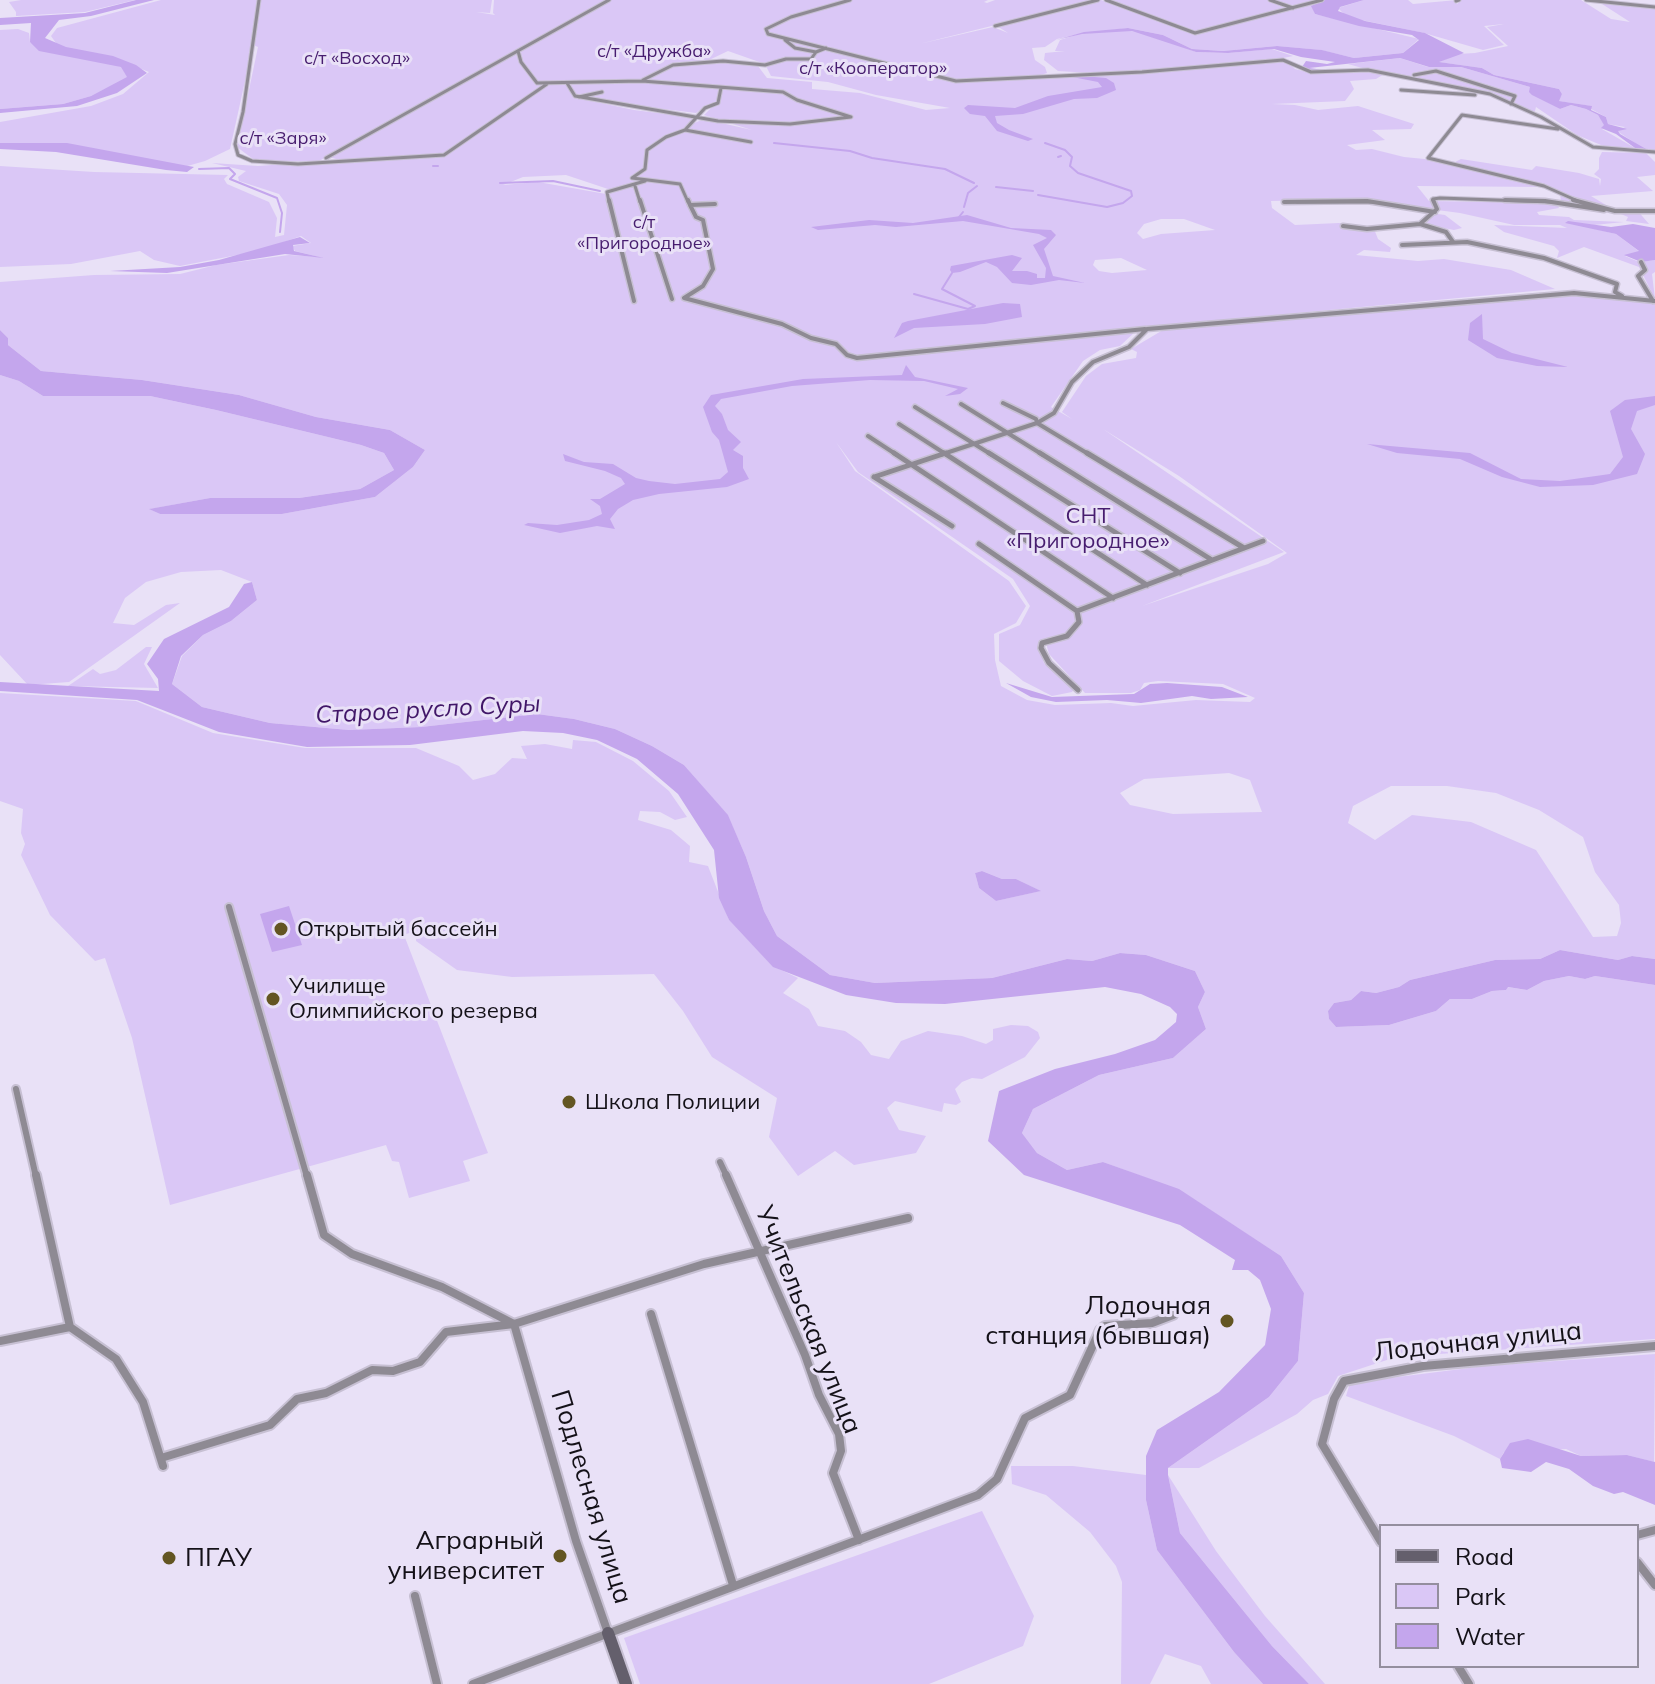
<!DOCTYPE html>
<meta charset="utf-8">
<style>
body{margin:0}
#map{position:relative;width:1655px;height:1684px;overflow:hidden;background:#e9e1f7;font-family:Mulish,sans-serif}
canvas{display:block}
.legend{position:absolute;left:1379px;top:1524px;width:260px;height:144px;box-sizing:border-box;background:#e9e1f7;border:2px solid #948e9e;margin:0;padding:10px 14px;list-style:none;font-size:24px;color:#141118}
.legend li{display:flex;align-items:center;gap:16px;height:40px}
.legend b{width:40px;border:2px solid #948e9e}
</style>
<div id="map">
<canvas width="1655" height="1684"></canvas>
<ul class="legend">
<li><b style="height:10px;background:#645f6c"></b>Road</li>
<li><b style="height:22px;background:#dac7f6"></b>Park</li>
<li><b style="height:22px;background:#c4a6ed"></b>Water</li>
</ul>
</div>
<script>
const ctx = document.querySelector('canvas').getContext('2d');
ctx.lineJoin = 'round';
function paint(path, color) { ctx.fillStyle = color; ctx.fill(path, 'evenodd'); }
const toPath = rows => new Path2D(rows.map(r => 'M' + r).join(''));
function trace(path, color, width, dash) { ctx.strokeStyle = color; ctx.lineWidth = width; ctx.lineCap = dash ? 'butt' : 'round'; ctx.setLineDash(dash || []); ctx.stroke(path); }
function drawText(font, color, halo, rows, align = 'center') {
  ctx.font = font + ' Mulish,sans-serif'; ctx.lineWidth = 6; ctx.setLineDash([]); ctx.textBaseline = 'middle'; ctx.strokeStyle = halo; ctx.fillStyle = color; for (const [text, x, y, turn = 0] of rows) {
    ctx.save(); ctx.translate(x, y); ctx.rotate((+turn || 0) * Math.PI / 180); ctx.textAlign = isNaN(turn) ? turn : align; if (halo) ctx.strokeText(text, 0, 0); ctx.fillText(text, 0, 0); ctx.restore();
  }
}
paint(toPath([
 [21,0,135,0,85,12,16,16,16,12,9,2],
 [161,0,492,0,490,13,476,12,495,15,493,13,494,0,607,0,319,161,257,162,237,147,258,47,253,45,230,149,205,161,184,167,66,144,0,143,0,122,91,106,123,94,149,72,124,62,58,46,51,36,57,28],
 [611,0,847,0,837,3,853,0,988,0,984,2,987,3,995,0,1096,0,919,44,993,27,1008,33,997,26,1101,0,1175,26,1109,0,1325,0,1312,6,1315,14,1419,39,1403,53,1354,58,1321,50,1277,46,1223,51,1192,49,1163,35,1128,28,1081,34,1118,30,1144,32,1196,52,1228,53,1272,49,1293,56,1269,61,1287,61,1295,69,1311,73,1357,69,1373,71,1348,64,1400,58,1428,67,1461,67,1530,87,1532,94,1560,109,1571,105,1586,109,1598,115,1605,125,1602,129,1635,148,1644,149,1617,131,1625,127,1608,124,1606,117,1591,109,1591,106,1558,101,1562,94,1559,89,1494,75,1482,68,1438,62,1458,54,1475,53,1508,46,1487,27,1504,24,1484,26,1504,45,1483,50,1424,33,1347,17,1338,8,1364,0,1408,0,1413,4,1457,0,1455,1,1457,4,1461,0,1581,0,1611,19,1630,22,1599,2,1655,8,1655,152,1613,150,1577,135,1536,107,1535,111,1530,111,1492,94,1391,74,1384,74,1376,79,1350,81,1354,89,1345,101,1272,104,1295,105,1318,110,1358,106,1414,124,1411,129,1372,130,1385,140,1347,145,1356,150,1372,149,1404,157,1455,162,1461,159,1532,170,1536,166,1579,173,1599,179,1600,186,1601,179,1594,174,1599,169,1599,158,1602,152,1646,153,1655,162,1655,175,1637,177,1653,191,1591,196,1611,208,1637,210,1649,224,1626,221,1628,217,1621,214,1626,213,1624,211,1561,201,1560,194,1544,187,1417,186,1429,201,1556,203,1559,208,1537,212,1539,215,1569,217,1574,220,1624,222,1594,225,1566,222,1616,234,1640,252,1625,256,1639,262,1655,260,1655,272,1652,274,1655,299,1639,267,1584,247,1557,258,1559,251,1554,246,1504,232,1494,225,1567,228,1560,225,1514,225,1460,213,1353,199,1271,201,1272,208,1295,225,1339,223,1370,227,1419,222,1431,213,1445,215,1462,228,1454,230,1423,224,1374,229,1378,239,1391,248,1390,252,1364,250,1356,255,1418,261,1444,259,1511,270,1555,289,1147,327,1137,330,1120,346,1100,350,1083,361,1051,407,1072,419,1062,412,1086,376,1102,364,1136,358,1137,352,1131,349,1163,330,1574,293,1655,302,1655,959,1632,956,1618,960,1560,950,1540,959,1495,960,1410,980,1399,987,1376,993,1361,991,1351,1000,1334,1003,1328,1011,1329,1019,1336,1027,1389,1025,1436,1011,1450,999,1472,999,1492,991,1506,990,1507,987,1527,990,1544,981,1569,976,1585,979,1595,976,1655,985,1655,1339,1396,1357,1338,1376,1328,1394,1313,1400,1297,1414,1199,1468,1168,1468,1269,1397,1298,1361,1304,1293,1281,1256,1179,1190,1103,1162,1067,1170,1037,1153,1022,1133,1033,1109,1099,1075,1173,1058,1206,1029,1198,1007,1205,992,1195,971,1146,955,1120,953,1092,961,1067,959,992,978,875,983,830,975,777,936,764,911,746,857,728,816,684,765,652,746,615,729,574,719,537,714,421,727,349,730,270,723,202,707,172,684,182,656,203,635,231,621,257,600,252,582,221,570,181,572,146,582,125,598,113,623,134,625,166,605,180,603,69,682,28,685,0,655,0,375,19,381,43,396,150,396,216,410,361,445,384,453,394,470,360,489,299,498,210,498,150,509,160,514,282,514,375,497,413,467,425,450,390,430,316,417,239,395,142,380,41,371,8,345,8,338,0,330,0,282,94,275,180,274,216,265,289,255,319,257,295,251,292,246,311,243,301,236,258,251,180,266,154,260,140,251,71,264,0,267,0,166,94,172,228,175,224,179,227,184,269,202,277,218,275,237,284,235,287,205,279,194,239,181,238,177,246,171,212,163,258,166,340,160,329,157],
 [1079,34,1060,40,1055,51,1065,51,1045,53,1044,60,1058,71,1091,73,1048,79,1038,76,1047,73,1045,67,1035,60,1032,48,1045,47,1057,39],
 [728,51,765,64,771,76,828,82,876,95,950,108,926,110,860,93,812,89,812,82,767,78,758,66,707,61],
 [582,99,696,113,705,106,714,105,704,115,752,130,704,119,692,124,697,118,634,110],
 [566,175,611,190,606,194,538,182,503,185,523,177],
 [1161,219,1184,219,1215,230,1161,234,1143,239,1137,233,1144,224],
 [1121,258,1147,270,1112,273,1099,271,1093,265,1095,260],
 [1103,429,1179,476,1287,553,1268,564,1142,606,1284,552],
 [836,442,858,472,1013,579,1030,606,1020,625,999,634,999,661,1023,681,1052,696,1072,692,1074,689,1067,680,1044,663,1038,643,1071,633,1066,638,1046,643,1049,654,1085,693,1131,693,1140,690,1144,683,1158,681,1223,684,1255,698,1250,702,1196,700,1133,706,1111,703,1055,705,1027,700,1001,686,995,660,994,634,1016,623,1026,606,1009,581,855,471],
 [1229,773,1250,780,1262,812,1173,814,1130,805,1120,793,1144,779],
 [1391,786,1447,786,1496,793,1539,810,1583,837,1595,872,1619,905,1621,923,1617,936,1593,937,1536,850,1471,822,1412,815,1375,840,1348,823,1353,806],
 [982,871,1002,879,1016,879,1040,891,996,901,979,888,975,873],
 [18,29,29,33,30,42,122,67,128,78,91,96,63,104,0,109,0,30],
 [146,647,152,647,144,664,158,688,68,686,93,669,100,674,116,670],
 [0,693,136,701,213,733,305,748,416,748,459,766,473,780,495,774,512,758,527,759,521,746,545,744,572,749,573,740,596,742,633,761,669,791,687,817,675,820,660,812,640,811,638,820,671,830,690,846,689,862,708,866,729,920,773,966,798,978,783,993,809,1009,818,1026,845,1031,861,1042,871,1055,889,1059,901,1041,928,1031,962,1036,986,1044,993,1040,993,1029,1011,1025,1028,1026,1038,1032,1040,1038,1025,1057,982,1079,972,1078,962,1082,955,1089,961,1102,956,1105,944,1103,942,1112,895,1101,887,1108,899,1130,926,1136,916,1153,854,1165,835,1151,798,1176,769,1137,777,1098,712,1057,683,1011,654,974,512,977,457,970,416,941,417,930,404,935,488,1153,463,1161,470,1181,409,1198,399,1162,392,1161,386,1145,170,1205,132,1038,105,958,95,961,50,915,21,855,25,844,21,833,23,809,0,801],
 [1655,1354,1654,1462,1627,1455,1581,1456,1566,1449,1504,1452,1500,1459,1454,1436,1346,1396,1350,1383,1485,1366],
 [1011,1466,1073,1466,1146,1475,1146,1500,1157,1550,1234,1652,1263,1684,1211,1684,1201,1666,1165,1654,1150,1684,1121,1684,1122,1582,1116,1566,1090,1532,1046,1495,1012,1484],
 [1168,1475,1216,1551,1265,1616,1325,1684,1309,1684,1272,1646,1180,1533],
 [982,1511,1034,1616,1023,1646,929,1684,640,1684,624,1638]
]), '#dac7f6');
paint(toPath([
 [136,0,154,0,91,16,59,20,45,38,66,47,113,56,136,65,147,73,117,93,77,106,0,113,0,109,63,104,91,96,127,77,121,67,39,51,30,42,31,23,0,25,0,18,85,13],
 [1325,0,1364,0,1340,7,1338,11,1365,21,1425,33,1464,53,1439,62,1482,68,1494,75,1559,89,1562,94,1559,101,1592,106,1591,110,1606,117,1608,124,1627,129,1618,131,1620,134,1646,149,1635,148,1616,134,1601,128,1604,125,1598,115,1586,109,1571,105,1560,109,1532,95,1529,92,1530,87,1461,67,1429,67,1400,58,1309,68,1324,70,1308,71,1302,67,1306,61,1327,64,1335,62,1301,57,1274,49,1228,53,1196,52,1132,31,1082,34,1056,40,1084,32,1128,28,1163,35,1192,49,1223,51,1277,46,1322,50,1354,58,1403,53,1419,40,1412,35,1359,26,1315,14,1311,6],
 [1072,75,1106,78,1114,83,1116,90,1097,98,1074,99,1023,114,995,116,997,123,1009,130,1033,139,1028,141,997,131,985,116,970,114,964,108,968,105,1015,108,1048,96,1102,87,1098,82,1067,76],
 [0,143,67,143,194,167,187,172,166,170,56,152,0,149],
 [967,215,1011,228,1051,230,1056,235,1044,249,1053,276,1085,283,1059,280,1031,285,1012,283,997,267,986,262,960,272,952,273,950,270,951,266,1012,255,1022,258,1012,271,1027,271,1037,274,1037,278,1045,278,1046,268,1033,245,1047,238,1039,234,963,221,896,227,875,225,818,230,811,227,869,220,913,223],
 [1568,221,1611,227,1633,224,1655,228,1655,260,1641,262,1624,255,1639,251,1616,234,1565,223],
 [300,237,310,243,293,245,294,251,324,258,285,254,167,273,110,271,180,267,219,260],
 [1003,303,1020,304,1022,317,985,324,914,328,894,338,902,323,908,321],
 [1482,314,1483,339,1512,353,1568,367,1537,366,1497,358,1468,340,1470,323],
 [0,330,8,338,8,345,41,371,142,380,239,395,316,417,390,430,425,450,413,467,375,497,282,514,160,514,149,509,210,498,299,498,360,489,394,470,384,453,361,445,216,410,150,396,43,396,19,381,0,375],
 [906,365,915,377,968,388,960,394,945,396,958,389,924,381,870,380,792,386,721,399,715,406,722,414,728,430,741,442,733,450,743,456,743,468,749,479,727,487,659,494,633,500,618,509,610,519,615,529,597,526,560,533,524,525,528,523,557,525,589,520,602,514,600,506,590,499,600,499,625,484,621,478,605,471,565,461,563,454,584,462,613,464,636,478,649,481,675,484,720,479,728,472,719,440,712,432,703,407,711,395,803,379,902,375],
 [1655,396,1655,405,1637,411,1631,429,1645,454,1637,474,1593,485,1540,487,1502,477,1460,459,1397,453,1367,444,1470,453,1521,479,1560,481,1610,474,1623,457,1610,411,1625,400],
 [252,582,257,600,231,621,203,635,181,656,172,684,202,707,270,723,349,730,421,727,537,714,574,719,615,729,652,746,684,765,728,815,746,857,764,911,777,936,830,975,875,983,992,978,1067,959,1092,961,1120,953,1146,955,1195,971,1205,992,1198,1007,1206,1029,1173,1058,1099,1075,1033,1109,1022,1133,1037,1153,1067,1170,1103,1162,1179,1189,1281,1256,1304,1293,1298,1361,1269,1397,1168,1468,1168,1475,1180,1533,1272,1646,1309,1684,1263,1684,1234,1652,1157,1550,1146,1500,1146,1456,1157,1430,1219,1392,1265,1345,1271,1309,1260,1280,1248,1270,1232,1270,1235,1260,1180,1225,1024,1175,988,1141,999,1091,1055,1069,1115,1054,1155,1040,1176,1022,1177,1014,1170,1007,1141,994,1105,987,945,1004,896,1003,846,995,773,967,729,920,719,898,714,850,678,794,637,759,597,740,563,733,523,731,410,745,307,747,219,732,137,700,0,691,0,682,159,691,158,679,147,664,164,639,229,607,244,584],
 [1006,683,1052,697,1134,694,1150,684,1167,683,1222,687,1248,697,1211,699,1192,696,1141,703,1107,700,1056,702,1031,697],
 [982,871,1002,879,1016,879,1041,891,996,901,979,888,975,873],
 [289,906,302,945,272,952,260,914],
 [1560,950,1618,960,1632,956,1655,959,1655,985,1595,976,1585,979,1569,976,1544,981,1527,990,1508,987,1506,990,1492,991,1472,999,1450,999,1436,1011,1389,1025,1336,1027,1329,1019,1328,1011,1334,1003,1351,1000,1361,991,1376,993,1399,987,1410,980,1495,960,1540,959],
 [1528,1439,1581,1456,1627,1455,1655,1462,1655,1505,1623,1492,1614,1494,1593,1486,1569,1469,1546,1462,1531,1472,1502,1468,1500,1459,1510,1443]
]), '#c4a6ed');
trace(toPath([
 [774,143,850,151,872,158,945,169,974,183],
 [1058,157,1061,156],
 [433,166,438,166],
 [199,169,229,168,235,174,230,179,277,198,282,213,280,232],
 [500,183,553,181,600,191],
 [996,187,1033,191],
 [1038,195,1107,207,1123,203,1132,196,1131,191,1078,173,1070,166,1072,157,1065,150,1045,143],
 [964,207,968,193,977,186],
 [959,217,963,212],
 [914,294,968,309,975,306,942,289,952,273]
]), '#c4a6ed', 2);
const streetFar4 = toPath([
 [259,0,243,112,235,144,238,155,252,161,298,164,444,155,547,84],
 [850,0,791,17,766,29,768,34,956,81,1142,72,1283,60,1311,72,1368,70,1490,94,1541,117,1593,147,1655,152],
 [1106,0,1195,33,1322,0],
 [1270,0,1293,8],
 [1586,0,1655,7],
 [1456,1,1459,0],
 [995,26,1098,0],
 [785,40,795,48,816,52],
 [518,51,521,62,537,83,642,81,783,92,797,100,851,117],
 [1414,75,1436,71,1515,96,1511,104],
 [643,80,673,65,723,61,765,65,786,59,811,59,816,52,826,48],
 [567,83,575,96,718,121,790,124,851,117],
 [1401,90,1475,95],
 [579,97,602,92],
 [1558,129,1462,115,1428,158,1544,186,1580,202],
 [685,130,751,142],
 [326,158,609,0],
 [635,186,640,202],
 [609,202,607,192,645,181],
 [688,202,680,184,632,178,645,169,647,150,666,137,685,130,705,108,718,103,721,88],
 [1297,202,1372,202],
 [1434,202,1433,199,1440,198,1551,202]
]);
const streetFar3 = toPath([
 [609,200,634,301],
 [640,200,672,299],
 [688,200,690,205],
 [1505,200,1545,201,1604,210],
 [1573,200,1615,211],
 [1284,202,1367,201,1435,212],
 [1615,211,1655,211],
 [1420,224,1437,209,1433,200],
 [1343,226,1367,229,1420,224,1446,232,1453,242],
 [1402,245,1467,242,1544,258,1617,284,1615,292,1622,296],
 [1641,262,1645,270,1638,276,1653,301],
 [684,298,782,324,811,338,836,344,847,355,857,358,1145,329],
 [684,298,703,286,713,269,703,220,696,217,690,205,715,204],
 [1003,403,1036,419,1037,423,1090,455],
 [961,404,1043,455],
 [915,407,992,455],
 [899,424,947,455],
 [868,436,897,455],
 [940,455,1037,423,1054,413,1072,382,1093,362,1129,347,1147,329,1574,293,1655,301]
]);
const streetFar2 = toPath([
 [894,453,1113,598],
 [944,453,1147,585],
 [989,453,1180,573],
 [1040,453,1212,560],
 [1087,453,1244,548],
 [874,477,946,453],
 [874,477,952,526],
 [979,544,1077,611],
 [1078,690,1049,663,1041,648,1042,643,1067,636,1079,622,1077,611,1263,541]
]);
const streetFar1 = toPath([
 [229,907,307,1177],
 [16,1089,36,1177],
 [720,1162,727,1177]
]);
const street = toPath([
 [36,1175,70,1327],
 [307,1175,324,1235,352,1254,442,1287,514,1324],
 [726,1175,805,1355,819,1395,839,1434,841,1451,833,1473,859,1540],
 [651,1314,733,1585],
 [514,1324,576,1541,608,1633],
 [70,1327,116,1359,143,1402,163,1466],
 [0,1341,70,1327],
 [161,1458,270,1425,297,1399,326,1393,372,1370,393,1371,420,1362,446,1332,514,1324,704,1264,908,1218],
 [1637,1535,1655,1530],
 [1381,1542,1322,1444,1334,1399,1344,1381,1423,1366,1655,1346],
 [1637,1562,1655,1585],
 [415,1596,437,1684],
 [1458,1666,1469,1684],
 [473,1684,978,1495,997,1479,1025,1418,1070,1395,1100,1330,1105,1326,1152,1323,1173,1315]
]);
const secondary = toPath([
 [608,1633,626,1684]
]);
trace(streetFar4, '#c7c0d3', 5);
trace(streetFar3, '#c7c0d3', 7);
trace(streetFar2, '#c7c0d3', 8);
trace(streetFar1, '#c7c0d3', 10);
trace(street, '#c7c0d3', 12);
trace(secondary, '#c7c0d3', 16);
trace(streetFar4, '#8e8a93', 3);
trace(streetFar3, '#8e8a93', 4);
trace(streetFar2, '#8e8a93', 5);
trace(streetFar1, '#8e8a93', 6);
trace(street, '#8e8a93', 8);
trace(secondary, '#645f6c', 12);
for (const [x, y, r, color] of [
 [281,929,8,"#635522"],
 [273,999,8,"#635522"],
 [569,1102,8,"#635522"],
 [1227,1321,8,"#635522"],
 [560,1556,8,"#635522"],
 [169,1558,8,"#635522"]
]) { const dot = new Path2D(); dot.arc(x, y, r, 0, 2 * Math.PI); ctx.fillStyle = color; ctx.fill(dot); trace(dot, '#e9e1f7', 3); }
drawText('18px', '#471d6f', '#e9e1f7', [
 ["с/т «Дружба»",654,52],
 ["с/т «Восход»",357,59],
 ["с/т «Кооператор»",873,69],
 ["с/т «Заря»",283,139],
 ["с/т",644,223],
 ["«Пригородное»",644,244]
]);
drawText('22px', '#471d6f', '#e9e1f7', [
 ["СНТ",1088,516],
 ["«Пригородное»",1088,541]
]);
drawText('22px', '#141118', '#e9e1f7', [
 ["Открытый бассейн",297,929],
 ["Училище",289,986],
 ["Олимпийского резерва",289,1011],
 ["Школа Полиции",585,1102]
], 'left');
drawText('italic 24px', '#411668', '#e9e1f7', [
 ["Старое русло Суры",428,710,-3]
]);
drawText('26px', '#141118', '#e9e1f7', [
 ["Лодочная",1211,1306],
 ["станция (бывшая)",1211,1336],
 ["Аграрный",544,1541],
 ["университет",544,1571],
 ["ПГАУ",185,1558,"left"]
], 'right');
drawText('26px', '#141118', '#e9e1f7', [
 ["Учительская улица",808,1320,68],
 ["Лодочная улица",1478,1342,-6],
 ["Подлесная улица",591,1497,73]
]);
</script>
